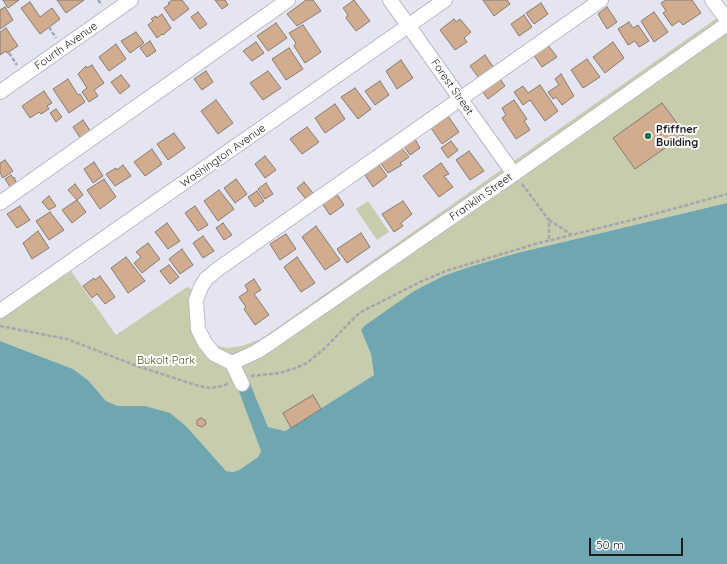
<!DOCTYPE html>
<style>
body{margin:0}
#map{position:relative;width:727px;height:564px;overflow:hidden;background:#e4e5f1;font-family:Quicksand,sans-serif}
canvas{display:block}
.scale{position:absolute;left:589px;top:538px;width:94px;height:18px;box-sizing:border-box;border:2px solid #1a1b1f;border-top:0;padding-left:5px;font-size:12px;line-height:14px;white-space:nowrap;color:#1a1b1f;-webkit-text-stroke:3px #fff;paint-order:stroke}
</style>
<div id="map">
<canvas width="727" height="564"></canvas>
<div class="scale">50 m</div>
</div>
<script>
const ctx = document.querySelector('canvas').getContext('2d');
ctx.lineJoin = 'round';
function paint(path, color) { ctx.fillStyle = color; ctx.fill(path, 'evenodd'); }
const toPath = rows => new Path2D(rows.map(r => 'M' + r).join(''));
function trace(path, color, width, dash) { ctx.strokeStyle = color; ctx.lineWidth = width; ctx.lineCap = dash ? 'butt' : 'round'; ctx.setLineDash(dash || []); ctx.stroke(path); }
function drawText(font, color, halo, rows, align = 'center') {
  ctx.font = font + ' Quicksand,sans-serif'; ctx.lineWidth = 4; ctx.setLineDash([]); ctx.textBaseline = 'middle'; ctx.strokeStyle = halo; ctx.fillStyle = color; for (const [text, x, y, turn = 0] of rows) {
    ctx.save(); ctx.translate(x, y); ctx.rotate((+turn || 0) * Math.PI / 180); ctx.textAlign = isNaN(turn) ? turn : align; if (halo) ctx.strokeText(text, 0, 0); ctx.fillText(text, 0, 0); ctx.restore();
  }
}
paint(toPath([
 [727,11,727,203,517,253,469,267,443,276,414,291,364,326,361,330,371,354,374,375,285,431,268,427,249,381,238,386,261,451,258,457,239,470,233,472,226,471,187,427,125,407,118,406,106,401,88,380,73,369,0,341,0,319,71,271,116,335,187,287,194,290,206,333,213,345,228,348,242,346,261,339],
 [368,201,389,232,377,240,356,209]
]), '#c7ccad');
paint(toPath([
 [727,203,727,564,0,564,0,341,73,369,88,380,106,401,118,406,145,406,170,413,187,427,226,471,233,472,239,470,258,457,261,451,237,386,249,381,268,427,285,431,374,375,371,354,361,330,364,326,414,291,443,276,469,267,517,253]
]), '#6fa6af');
const building = toPath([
 [3,0,19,0,8,8,3,0],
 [57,0,84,0,66,13,57,0],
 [172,0,182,0,189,9,173,21,164,8,170,4,168,3,172,0],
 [215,0,225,0,228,5,222,9,215,0],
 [306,0,313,0,321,11,297,26,287,14,306,0],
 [354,0,370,21,356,31,346,18,348,15,343,8,354,0],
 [483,0,507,0,510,4,494,16,483,0],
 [666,0,692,0,701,13,683,25,679,21,672,26,663,13,666,11,661,3,666,0],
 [30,2,40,17,52,8,60,19,40,34,21,8,30,2],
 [541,3,548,14,534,24,526,13,541,3],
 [5,7,13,20,0,29,0,10,5,7],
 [607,7,617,22,607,29,598,14,607,7],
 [198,12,207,24,200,29,191,17,198,12],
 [654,12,668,32,654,42,641,21,654,12],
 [162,14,171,28,163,35,162,34,157,38,148,25,153,21,151,19,156,16,157,18,162,14],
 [524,15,532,27,519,36,511,24,524,15],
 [454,19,456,22,460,19,471,32,464,38,467,42,455,50,440,30,454,19],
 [629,22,633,28,638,25,649,41,639,47,635,41,628,45,618,29,629,22],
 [276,23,287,38,268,51,257,36,276,23],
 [303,25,321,52,305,63,294,46,296,43,289,33,303,25],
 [6,28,18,46,7,53,6,51,0,55,0,32,6,28],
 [136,32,144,43,130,53,121,41,136,32],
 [150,41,156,51,147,57,140,48,150,41],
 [256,42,264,53,252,61,243,51,256,42],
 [613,42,624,58,605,73,593,57,613,42],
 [116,44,126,59,109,71,99,57,116,44],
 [547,44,557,57,542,67,533,54,547,44],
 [289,48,303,69,286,80,272,59,289,48],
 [485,55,494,68,479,78,470,66,485,55],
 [587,59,600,77,583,88,571,70,587,59],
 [401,60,413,78,397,89,386,71,401,60],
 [92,65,104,83,94,90,98,96,89,102,82,92,87,88,78,74,86,66,87,68,92,65],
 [206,71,213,82,202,90,194,79,206,71],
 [268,71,281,88,263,100,250,83,268,71],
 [561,74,574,96,562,105,556,97,553,99,548,92,559,85,555,79,561,74],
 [121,75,130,86,120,94,111,82,121,75],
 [498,76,505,86,488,99,480,88,498,76],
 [68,79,78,95,80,94,85,102,69,113,53,89,68,79],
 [380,81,389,95,375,105,365,91,380,81],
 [540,85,558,111,545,121,530,100,523,105,514,92,523,86,528,93,540,85],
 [355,88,371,109,358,119,341,97,355,88],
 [44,91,52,103,47,106,49,109,41,114,39,112,30,118,22,106,44,91],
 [216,100,233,123,218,134,201,111,216,100],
 [514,100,527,119,524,121,530,130,516,139,502,118,506,115,502,108,514,100],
 [662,103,685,134,635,169,613,138,662,103],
 [335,104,345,119,325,133,315,118,335,104],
 [56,109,62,117,56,122,50,113,56,109],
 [446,113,459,132,442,144,429,125,446,113],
 [83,120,91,132,81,139,73,127,83,120],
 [307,127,319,142,302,154,290,139,307,127],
 [174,133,185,148,168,160,157,144,174,133],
 [414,137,420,148,410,155,403,145,414,137],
 [451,141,458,150,448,158,441,148,451,141],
 [400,146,409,157,400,163,402,165,388,173,379,161,400,146],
 [152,149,162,164,145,176,134,162,152,149],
 [469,151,484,171,470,180,456,160,469,151],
 [265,156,276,170,265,178,255,164,265,156],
 [5,160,13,171,3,178,0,173,0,163,5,160],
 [94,162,103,176,93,183,84,169,94,162],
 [441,163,449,174,444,176,453,187,439,197,423,176,441,163],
 [123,165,131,176,115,186,106,174,116,168,117,170,123,165],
 [379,165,387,176,373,187,365,175,379,165],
 [11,175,13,178,14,177,17,184,11,188,5,179,11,175],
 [104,179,116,197,100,209,87,190,104,179],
 [236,179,247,194,235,203,224,188,236,179],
 [304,182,313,193,305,198,297,188,304,182],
 [266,183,273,194,265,199,258,189,266,183],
 [75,184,83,195,77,200,68,190,75,184],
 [219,190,234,209,218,221,204,201,219,190],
 [257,191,264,201,255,207,248,197,257,191],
 [336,193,344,205,330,215,321,202,336,193],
 [49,196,56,206,49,210,42,202,49,196],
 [77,200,86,212,72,223,62,210,77,200],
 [403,201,412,214,401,223,403,226,394,232,382,214,403,201],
 [20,206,30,220,17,228,7,214,20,206],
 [195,206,208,225,198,231,185,213,195,206],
 [50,212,64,230,49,240,36,221,50,212],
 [167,223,180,241,168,249,155,232,167,223],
 [223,223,232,235,224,240,216,228,223,223],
 [316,226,340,260,325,270,302,237,316,226],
 [38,231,49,248,32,259,23,243,38,231],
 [361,233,370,247,347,263,337,249,361,233],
 [286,234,296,249,280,260,270,244,286,234],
 [203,236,214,251,203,258,193,243,203,236],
 [148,243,160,259,142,273,134,263,141,257,136,252,148,243],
 [182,249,193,265,180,274,169,259,182,249],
 [126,257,145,281,128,293,111,268,126,257],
 [297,257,315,283,301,292,284,267,297,257],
 [169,265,179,277,170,284,160,271,169,265],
 [100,276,115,297,105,304,97,294,92,298,83,286,94,278,95,280,100,276],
 [254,279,261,290,254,294,269,315,255,325,244,309,246,307,239,297,248,291,245,285,254,279],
 [313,395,321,409,291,428,283,413,313,395],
 [201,418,205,420,206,424,202,427,197,425,197,420,201,418]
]);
paint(building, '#d1ac8e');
trace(building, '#857b74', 1);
const minor = toPath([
 [390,0,514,174],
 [712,0,727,20],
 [0,92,131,0],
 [0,203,288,0],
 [0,311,445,0],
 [232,363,256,352,273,341,514,174,727,24],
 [242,384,232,363,214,354,205,343,198,329,196,300,201,287,206,279,218,269,601,0]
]);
trace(minor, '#b8bac5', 16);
trace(toPath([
 [98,0,102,5],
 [49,27,56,38],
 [9,53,17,65],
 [522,184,549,220,549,240],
 [549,220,572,235],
 [0,326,67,339,137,366,199,386,210,388,223,386,229,383],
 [251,376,280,373,296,368,307,363,325,348,355,317,361,312,420,282,446,271,535,244,636,219,727,194]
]), '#a4a5ae', 2.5, [4, 2]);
trace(minor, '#fff', 14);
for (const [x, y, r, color] of [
 [648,136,4,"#167349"]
]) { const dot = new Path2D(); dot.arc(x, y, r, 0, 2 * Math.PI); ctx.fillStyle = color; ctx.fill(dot); trace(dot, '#fff', 1.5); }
drawText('11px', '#1a1b1f', '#fff', [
 ["Fourth Avenue",66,46,-35],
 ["Forest Street",452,87,55],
 ["Washington Avenue",223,156,-35],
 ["Franklin Street",481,197,-35]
]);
drawText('bold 11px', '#1a1b1f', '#fff', [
 ["Pfiffner",656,130],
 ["Building",656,143]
], 'left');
drawText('11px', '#525814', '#fff', [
 ["Bukolt Park",166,361]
]);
</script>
